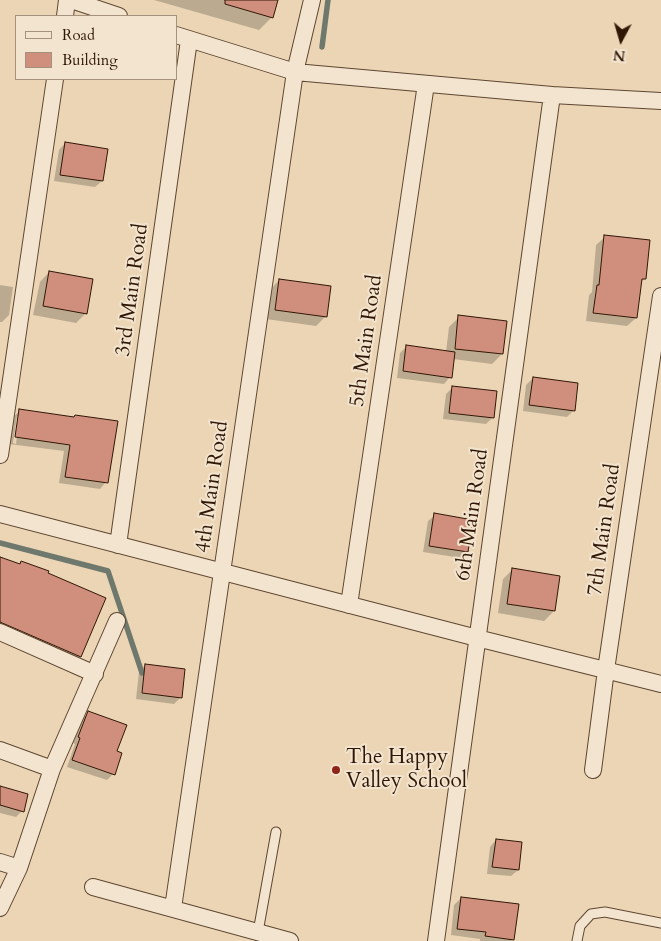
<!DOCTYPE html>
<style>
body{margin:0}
#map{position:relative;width:661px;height:941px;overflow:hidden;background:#ebd5b5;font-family:Cardo,serif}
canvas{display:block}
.legend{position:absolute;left:15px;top:15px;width:162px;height:65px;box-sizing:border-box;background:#f2e4cf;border:1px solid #a4927e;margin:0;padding:6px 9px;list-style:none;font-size:15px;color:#301705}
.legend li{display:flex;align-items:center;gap:10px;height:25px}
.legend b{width:25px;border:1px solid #a4927e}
.north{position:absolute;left:596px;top:15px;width:50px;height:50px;-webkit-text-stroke:4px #f2e4cf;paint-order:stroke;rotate:186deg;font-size:14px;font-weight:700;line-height:20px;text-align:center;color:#301705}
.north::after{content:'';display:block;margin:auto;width:18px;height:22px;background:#301705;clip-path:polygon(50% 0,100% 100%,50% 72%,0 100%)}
</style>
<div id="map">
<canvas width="661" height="941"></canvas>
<ul class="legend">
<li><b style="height:6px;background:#f2e4cf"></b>Road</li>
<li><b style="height:14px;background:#d08f7c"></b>Building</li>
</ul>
<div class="north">N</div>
</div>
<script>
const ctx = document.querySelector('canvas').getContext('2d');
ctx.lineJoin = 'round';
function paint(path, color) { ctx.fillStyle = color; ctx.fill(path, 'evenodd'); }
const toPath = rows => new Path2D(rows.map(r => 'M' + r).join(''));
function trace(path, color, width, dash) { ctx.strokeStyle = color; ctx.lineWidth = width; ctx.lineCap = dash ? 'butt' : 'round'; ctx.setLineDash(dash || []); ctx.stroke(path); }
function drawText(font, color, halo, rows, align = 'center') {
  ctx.font = font + ' Cardo,serif'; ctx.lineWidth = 4; ctx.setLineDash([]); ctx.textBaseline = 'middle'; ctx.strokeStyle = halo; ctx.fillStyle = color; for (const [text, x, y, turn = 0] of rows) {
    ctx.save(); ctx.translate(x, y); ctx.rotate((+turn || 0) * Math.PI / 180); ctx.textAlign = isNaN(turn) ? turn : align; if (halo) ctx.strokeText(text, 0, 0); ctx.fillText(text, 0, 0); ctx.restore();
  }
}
paint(toPath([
 [154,0,276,0,272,17,259,30],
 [65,143,107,150,102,181,95,187,54,181,59,150],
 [605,237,645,278,640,283,636,318,627,326,586,321,589,295,592,292,596,245],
 [49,272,86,313,76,323,33,315,40,282],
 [279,280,326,316,316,326,266,319,270,290],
 [0,285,13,287,9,315,2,322,0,322],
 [459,317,502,354,492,364,453,359,450,377,444,384,397,378,400,353,407,346,446,352,449,327],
 [533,378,574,410,567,417,523,411,526,385],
 [453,387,493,417,486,424,443,419,446,394],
 [20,411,73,418,106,482,100,489,59,483,64,451,9,444,13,417],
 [17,416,19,416,16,444,13,443],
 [435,515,467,551,461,558,423,552,428,521],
 [0,558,19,565,22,562,80,656,70,666,0,635],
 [513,569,554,611,544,621,498,613,503,579],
 [145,665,181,697,174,704,136,699,139,672],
 [89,713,115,752,113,774,107,780,67,767,75,744,73,743,82,719],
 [0,787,22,811,16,817,0,813],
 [496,840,518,870,511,876,487,874,490,847],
 [461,898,513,939,511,941,480,941,480,939,451,935,454,905]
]), '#0003');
trace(toPath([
 [322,47,328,0],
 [0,543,108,571,142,673]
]), '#6e786c', 5.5);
const building = toPath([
 [225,0,278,0,273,18,225,4,225,0],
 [65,142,108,149,103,181,60,175,65,142],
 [604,235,650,240,646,279,642,279,637,318,593,313,597,285,599,285,604,235],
 [49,271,93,279,87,314,43,306,49,271],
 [279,279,331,286,327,317,275,310,279,279],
 [458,315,507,321,503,354,455,349,458,315],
 [406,345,455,352,452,378,403,371,406,345],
 [533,377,578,383,575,411,529,405,533,377],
 [452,386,497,391,494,418,449,413,452,386],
 [19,409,74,417,75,415,118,421,108,483,65,477,70,445,15,437,19,409],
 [434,513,473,520,468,552,429,546,434,513],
 [0,557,20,564,21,561,49,571,48,573,106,598,81,657,0,622,0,557],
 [512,568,560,576,555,611,507,604,512,568],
 [145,664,185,669,182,698,142,693,145,664],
 [88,711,127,725,117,751,122,753,115,775,72,760,80,738,78,737,88,711],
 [0,786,28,794,24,812,0,805,0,786],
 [496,839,522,842,519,870,492,867,496,839],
 [461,897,519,904,514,940,485,936,486,932,457,929,461,897]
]);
paint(building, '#d08f7c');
trace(building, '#301705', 1);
const service = toPath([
 [258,932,276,832],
 [577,941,580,926,591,914,605,912,661,923]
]);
const minor = toPath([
 [71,0,119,16],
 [65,16,67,0],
 [176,35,295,72,552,95,661,101],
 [0,455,55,79],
 [0,514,477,638,661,684],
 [118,545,189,40],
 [349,605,426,84],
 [0,632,95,674],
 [0,750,52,769],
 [593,770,606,670,661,296],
 [0,862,19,868],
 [93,887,290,941],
 [0,908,19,868,52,769,117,621],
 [173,908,295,72,312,0],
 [436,941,552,95]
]);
trace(service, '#5f4631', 11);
trace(minor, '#5f4631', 18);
trace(service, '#f2e4cf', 9);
trace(minor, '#f2e4cf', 16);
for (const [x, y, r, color] of [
 [336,770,5,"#8f2418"]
]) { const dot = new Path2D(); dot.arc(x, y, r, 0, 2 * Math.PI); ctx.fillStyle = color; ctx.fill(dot); trace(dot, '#f2e4cf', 2); }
drawText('21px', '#301705', '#f2e4cf', [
 ["3rd Main Road",133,290,-82],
 ["5th Main Road",367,341,-82],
 ["4th Main Road",213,487,-82],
 ["6th Main Road",473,515,-82],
 ["7th Main Road",605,530,-82]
]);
drawText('21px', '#301705', '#f2e4cf', [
 ["The Happy",346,758],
 ["Valley School",346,782]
], 'left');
</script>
